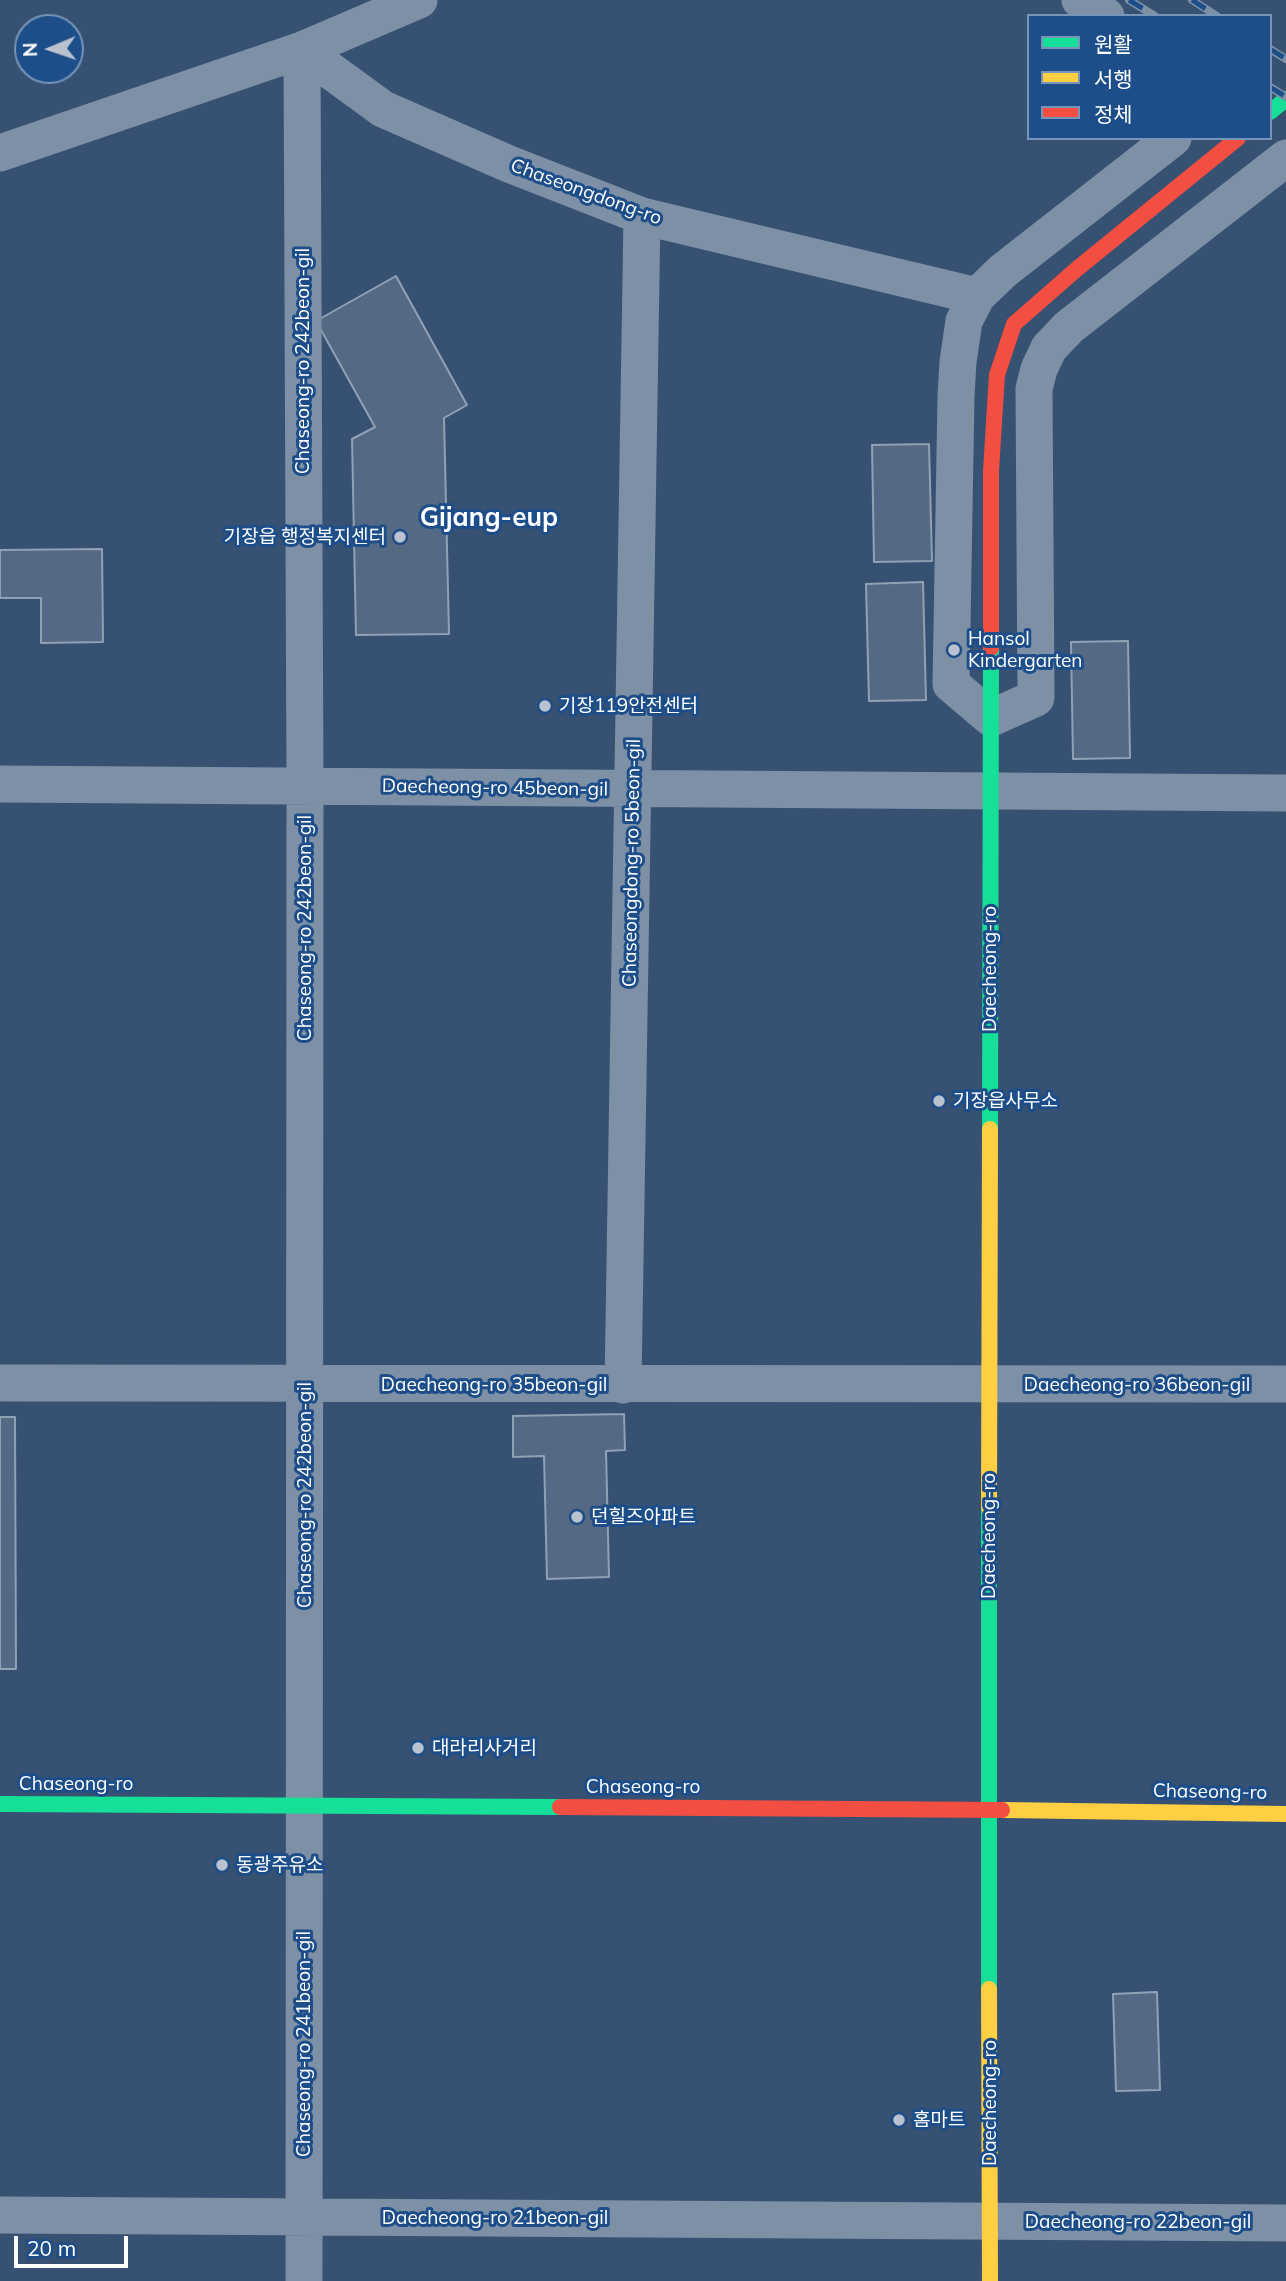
<!DOCTYPE html>
<meta charset="utf-8">
<style>
body{margin:0}
#map{position:relative;width:1286px;height:2281px;overflow:hidden;background:#365172;font-family:Mulish,"Noto Sans KR",sans-serif}
canvas{display:block}
.legend{position:absolute;left:1027px;top:14px;width:245px;height:126px;box-sizing:border-box;background:#1d4e8a;border:2px solid #7795b9;margin:0;padding:9px 12px;list-style:none;font-size:21px;color:#fff}
.legend li{display:flex;align-items:center;gap:14px;height:35px}
.legend b{width:35px;border:2px solid #7795b9}
.north{position:absolute;left:14px;top:14px;width:70px;height:70px;box-sizing:border-box;background:#1d4e8a;border:2px solid #7795b9;border-radius:50%;rotate:268deg;font-size:19px;font-weight:700;line-height:28px;text-align:center;color:#fff}
.north::after{content:'';display:block;margin:auto;width:24px;height:32px;background:#b9c2ce;clip-path:polygon(50% 0,100% 100%,50% 72%,0 100%)}
.scale{position:absolute;left:14px;top:2236px;width:114px;height:32px;box-sizing:border-box;border:4px solid #fff;border-top:0;padding-left:9px;font-size:21px;line-height:24px;white-space:nowrap;color:#fff;-webkit-text-stroke:5px #1d4e8a;paint-order:stroke}
</style>
<div id="map">
<canvas width="1286" height="2281"></canvas>
<ul class="legend">
<li><b style="height:9px;background:#16e098"></b>원활</li>
<li><b style="height:9px;background:#ffcf43"></b>서행</li>
<li><b style="height:9px;background:#f24e42"></b>정체</li>
</ul>
<div class="north">N</div>
<div class="scale">20 m</div>
</div>
<script>
const ctx = document.querySelector('canvas').getContext('2d');
ctx.lineJoin = 'round';
function paint(path, color) { ctx.fillStyle = color; ctx.fill(path, 'evenodd'); }
const toPath = rows => new Path2D(rows.map(r => 'M' + r).join(''));
function trace(path, color, width, dash) { ctx.strokeStyle = color; ctx.lineWidth = width; ctx.lineCap = dash ? 'butt' : 'round'; ctx.setLineDash(dash || []); ctx.stroke(path); }
function drawText(font, color, halo, rows, align = 'center') {
  ctx.font = font + ' Mulish,"Noto Sans KR",sans-serif'; ctx.lineWidth = 6; ctx.setLineDash([]); ctx.textBaseline = 'middle'; ctx.strokeStyle = halo; ctx.fillStyle = color; for (const [text, x, y, turn = 0] of rows) {
    ctx.save(); ctx.translate(x, y); ctx.rotate((+turn || 0) * Math.PI / 180); ctx.textAlign = isNaN(turn) ? turn : align; if (halo) ctx.strokeText(text, 0, 0); ctx.fillText(text, 0, 0); ctx.restore();
  }
}
const building = toPath([
 [396,276,467,405,444,418,449,634,356,635,352,439,375,427,316,321,396,276],
 [929,444,932,561,874,562,872,445,929,444],
 [102,549,103,642,41,643,41,598,0,598,0,550,102,549],
 [923,582,926,700,869,701,866,584,923,582],
 [1128,641,1130,758,1073,759,1071,642,1128,641],
 [624,1414,625,1450,606,1451,609,1577,547,1579,544,1456,513,1457,513,1416,624,1414],
 [0,1417,15,1417,16,1669,0,1669,0,1417],
 [1157,1992,1160,2090,1116,2091,1113,1994,1157,1992]
]);
paint(building, '#546983');
trace(building, '#91a1b5', 2);
trace(toPath([
 [1080,0,1106,16],
 [302,50,305,786,304,2281],
 [302,50,383,109,509,164,642,216,977,296],
 [1173,138,1003,271,977,296,964,321,958,362,956,396,951,684,991,718,1036,698,1034,389,1039,369,1049,348,1069,327,1286,158],
 [0,153,302,50,419,0],
 [0,784,1286,793],
 [0,1383,1286,1384],
 [623,1385,642,216],
 [0,2215,1286,2223]
]), '#7d90a6', 37);
trace(toPath([
 [1270,112,1286,99],
 [990,1129,991,648],
 [989,1508,989,1989],
 [0,1804,560,1807]
]), '#16e098', 16);
trace(toPath([
 [989,1508,990,1129],
 [1002,1810,1286,1814],
 [989,1989,990,2281]
]), '#ffcf43', 16);
trace(toPath([
 [991,648,991,471,997,375,1014,324,1078,268,1238,138],
 [560,1807,1002,1810]
]), '#f24e42', 16);
const rail = toPath([
 [1129,0,1155,16],
 [1192,0,1217,16],
 [1270,49,1286,59],
 [1270,87,1286,97]
]);
trace(rail, '#7d91a5', 8);
trace(rail, '#1d4e8a', 5, [16]);
for (const [x, y, r, color] of [
 [400,537,7,"#b9c2ce"],
 [954,650,7,"#b9c2ce"],
 [545,706,7,"#b9c2ce"],
 [939,1101,7,"#b9c2ce"],
 [577,1517,7,"#b9c2ce"],
 [418,1748,7,"#b9c2ce"],
 [222,1865,7,"#b9c2ce"],
 [899,2120,7,"#b9c2ce"]
]) { const dot = new Path2D(); dot.arc(x, y, r, 0, 2 * Math.PI); ctx.fillStyle = color; ctx.fill(dot); trace(dot, '#1d4e8a', 2.5); }
drawText('19px', '#fff', '#1d4e8a', [
 ["Chaseongdong-ro",586,192,20],
 ["Chaseong-ro 242beon-gil",303,361,-90],
 ["Daecheong-ro 45beon-gil",495,788,1],
 ["Chaseongdong-ro 5beon-gil",632,863,-89],
 ["Chaseong-ro 242beon-gil",305,928,-90],
 ["Daecheong-ro",990,969,-90],
 ["Daecheong-ro 35beon-gil",494,1385],
 ["Daecheong-ro 36beon-gil",1137,1385],
 ["Chaseong-ro 242beon-gil",305,1495,-90],
 ["Daecheong-ro",989,1536,-90],
 ["Chaseong-ro",76,1784],
 ["Chaseong-ro",643,1787],
 ["Chaseong-ro",1210,1792,1],
 ["Chaseong-ro 241beon-gil",304,2044,-90],
 ["Daecheong-ro",990,2103,-90],
 ["Daecheong-ro 21beon-gil",495,2218],
 ["Daecheong-ro 22beon-gil",1138,2222]
]);
drawText('19px', '#fff', '#1d4e8a', [
 ["기장읍 행정복지센터",386,537,"right"],
 ["Hansol",968,639],
 ["Kindergarten",968,661],
 ["기장119안전센터",559,706],
 ["기장읍사무소",953,1101],
 ["던힐즈아파트",591,1517],
 ["대라리사거리",432,1748],
 ["동광주유소",236,1865],
 ["홈마트",913,2120]
], 'left');
drawText('bold 26px', '#fff', '#1d4e8a', [
 ["Gijang-eup",489,518]
]);
</script>
